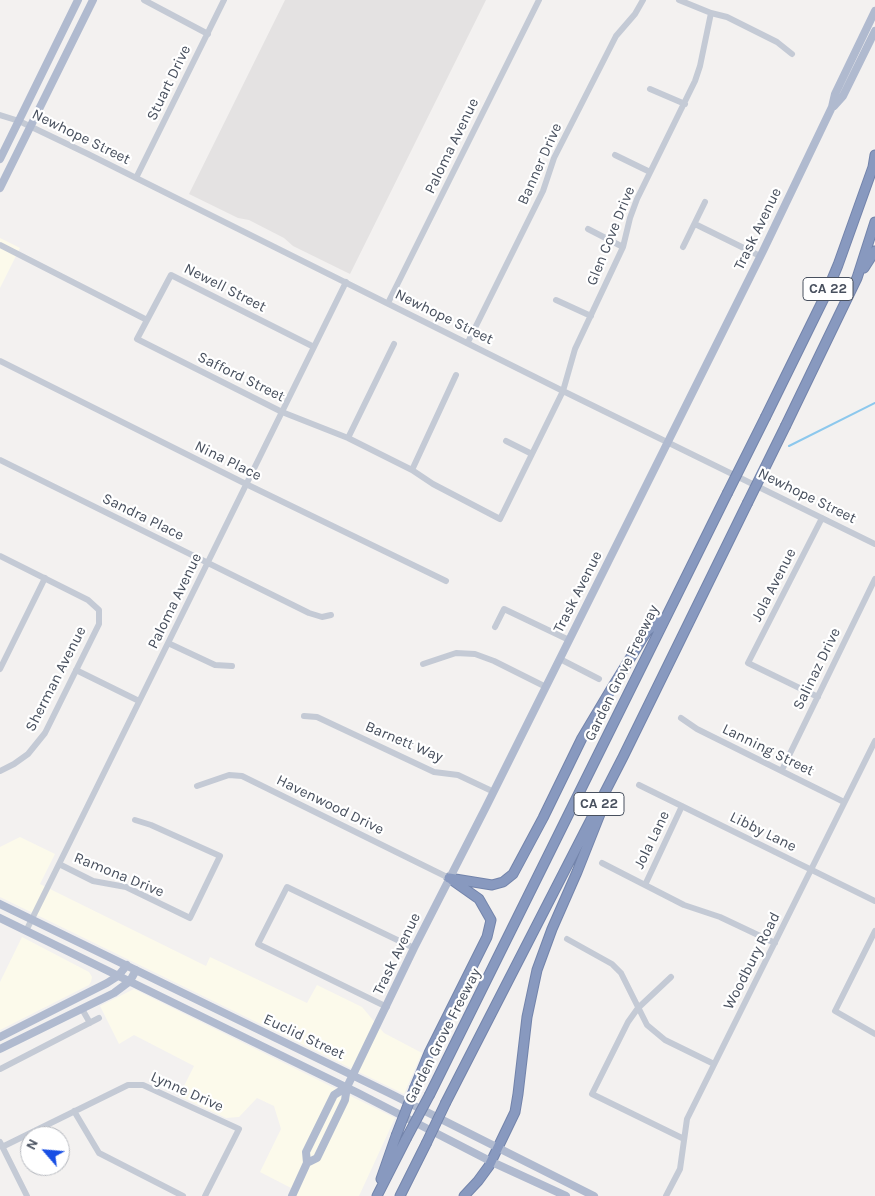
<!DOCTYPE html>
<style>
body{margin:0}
#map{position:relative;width:875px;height:1196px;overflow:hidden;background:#f3f1f0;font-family:Karla,sans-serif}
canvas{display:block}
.north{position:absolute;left:20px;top:1126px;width:50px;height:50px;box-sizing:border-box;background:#fff;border:1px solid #b6b9bf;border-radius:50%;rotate:297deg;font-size:14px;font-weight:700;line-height:20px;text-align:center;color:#48505e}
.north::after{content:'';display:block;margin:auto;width:18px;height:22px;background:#194fe4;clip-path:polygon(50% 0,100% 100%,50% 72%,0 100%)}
</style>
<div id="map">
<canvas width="875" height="1196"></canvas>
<div class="north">N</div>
</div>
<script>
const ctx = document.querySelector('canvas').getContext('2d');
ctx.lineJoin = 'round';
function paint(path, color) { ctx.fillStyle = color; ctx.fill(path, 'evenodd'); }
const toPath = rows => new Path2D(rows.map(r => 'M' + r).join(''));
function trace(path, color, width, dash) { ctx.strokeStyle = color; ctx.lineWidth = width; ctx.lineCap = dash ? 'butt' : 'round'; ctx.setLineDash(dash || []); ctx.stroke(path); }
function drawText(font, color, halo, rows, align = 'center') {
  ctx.font = font + ' Karla,sans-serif'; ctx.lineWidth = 4.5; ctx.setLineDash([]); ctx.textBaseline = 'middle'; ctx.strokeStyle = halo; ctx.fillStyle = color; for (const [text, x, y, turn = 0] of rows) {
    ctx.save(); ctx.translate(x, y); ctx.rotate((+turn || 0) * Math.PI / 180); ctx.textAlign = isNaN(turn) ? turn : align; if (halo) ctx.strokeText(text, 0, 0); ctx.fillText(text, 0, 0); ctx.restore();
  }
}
paint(toPath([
 [0,238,20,248,0,288],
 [20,837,55,854,40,884,54,891,206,966,210,957,307,1003,317,985,362,1007,384,1033,422,1053,404,1094,0,897,0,847],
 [22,937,89,972,92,977,91,982,89,985,0,1030,0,982],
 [134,989,395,1118,359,1196,290,1196,293,1189,260,1172,281,1129,274,1106,257,1098,239,1117,226,1118,179,1096,194,1066,134,1035,119,1044,100,1006]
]), '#fcfaeb');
paint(toPath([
 [285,0,486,0,350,274,293,246,284,238,249,220,238,218,189,194]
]), '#e4e2e2');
trace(toPath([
 [789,446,875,403]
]), '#8cc8ed', 2);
const highway = toPath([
 [864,268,875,251],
 [766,416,825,296,838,265,873,167,875,155],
 [786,425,857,278,875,222],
 [449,878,492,885,503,882,513,874,543,818,582,738,610,691,647,631,663,618],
 [415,1087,429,1053,487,937,491,920,479,899,452,880],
 [430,1094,727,494],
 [446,1102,623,757,747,504],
 [381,1179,396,1136],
 [377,1196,406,1139],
 [400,1196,426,1144],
 [464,1196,478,1181,489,1166,515,1112,518,1094,527,1017,537,970,552,929,577,872,602,809]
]);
trace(highway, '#7384ab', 11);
trace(toPath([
 [144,0,208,34],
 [679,0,711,13,727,17,777,42,792,54],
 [650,89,685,104],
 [0,115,19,121,88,154,563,391,875,544],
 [615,155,650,172],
 [136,178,224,0],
 [695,224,760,256],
 [588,229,623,247],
 [0,245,147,320],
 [683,247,705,202],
 [556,300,591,316],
 [388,303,539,0],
 [468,342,543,191,554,158,616,36,635,14,643,0],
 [314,347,171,275,137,339,282,412,348,438,412,470,433,484,500,519,563,391,575,349,623,247,630,218,637,199,695,81,700,66,711,13],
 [0,361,246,484,446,581],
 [348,438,394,344],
 [506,441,532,454],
 [0,460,309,613,322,617,331,615],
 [412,470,456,375],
 [0,556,88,600,99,610,99,624,45,733,28,754,14,764,0,771],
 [495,627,504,609,569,640],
 [168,643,215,665,232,666],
 [560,659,599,679],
 [423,664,456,653,475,654,494,661,546,687],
 [0,669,45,578],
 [76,670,139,701],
 [818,697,748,663,822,518],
 [304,716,317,717,434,772,458,775,494,792],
 [681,718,697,729,844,802],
 [782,770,875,579],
 [639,785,875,901],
 [197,786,229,775,242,776,449,878],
 [602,863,684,905,720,917,775,943],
 [59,864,93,881,126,887,190,918,220,856,151,825,135,820],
 [645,885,682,806],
 [26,931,346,282],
 [875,931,835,1011,875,1034],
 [567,939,612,964,621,973,647,1025,665,1040,714,1064],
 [671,977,638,1008,628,1022,592,1094,684,1139],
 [387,1007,258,944,287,887,414,948],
 [82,1009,90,1023],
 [0,1069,99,1018],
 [74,1111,99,1153,183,1196],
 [0,1142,27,1196],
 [2,1147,128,1085,143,1085,239,1129,205,1196],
 [666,1196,680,1169,687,1119,875,741]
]), '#c4cad5', 6);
trace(toPath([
 [834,106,843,96,875,31],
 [0,159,78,0],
 [0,188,93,0],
 [0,904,391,1094,594,1196],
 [0,918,358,1093,492,1162,566,1196],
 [0,1037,107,983,118,976,127,965],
 [0,1049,114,993,130,981,136,970],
 [307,1163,317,1158,345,1100,347,1087,414,948,486,807,763,251,832,107,835,94,875,11],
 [292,1196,307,1163,306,1152,334,1095,347,1087]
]), '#b0bacf', 8);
trace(highway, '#8899bf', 9);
const highwayBridge = toPath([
 [727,494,766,416],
 [747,504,786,425],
 [396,1136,415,1087],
 [406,1139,430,1094],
 [426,1144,446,1102]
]);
trace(highwayBridge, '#7384ab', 11, []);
trace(highwayBridge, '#8899bf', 9);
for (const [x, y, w] of [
 [828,289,50],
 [599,804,50]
]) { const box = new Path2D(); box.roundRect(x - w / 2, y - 11.5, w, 23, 4); ctx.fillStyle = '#fff'; ctx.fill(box); trace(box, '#48505e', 1); }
drawText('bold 14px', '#48505e', null, [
 ["CA 22",828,289],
 ["CA 22",599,804]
]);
drawText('15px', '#48505e', '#fff', [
 ["Stuart Drive",169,83,-64],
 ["Newhope Street",81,137,26],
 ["Paloma Avenue",452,146,-64],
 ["Banner Drive",540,164,-66],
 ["Trask Avenue",758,229,-64],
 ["Glen Cove Drive",611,236,-68],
 ["Newell Street",225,288,27],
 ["Newhope Street",444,317,26],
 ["Safford Street",241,377,26],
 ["Nina Place",228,461,26],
 ["Newhope Street",807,496,26],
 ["Sandra Place",143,517,26],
 ["Jola Avenue",774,585,-63],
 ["Trask Avenue",578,592,-63],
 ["Paloma Avenue",175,601,-64],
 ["Salinaz Drive",817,669,-64],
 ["Garden Grove Freeway",622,673,-64],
 ["Sherman Avenue",56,679,-63],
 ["Barnett Way",404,742,23],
 ["Lanning Street",768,750,26],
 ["Havenwood Drive",330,805,26],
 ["Libby Lane",763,832,26],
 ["Jola Lane",652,840,-64],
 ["Ramona Drive",119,875,22],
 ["Trask Avenue",397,954,-64],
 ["Woodbury Road",752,961,-63],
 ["Garden Grove Freeway",443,1036,-63],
 ["Euclid Street",304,1037,25],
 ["Lynne Drive",187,1092,24]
]);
</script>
